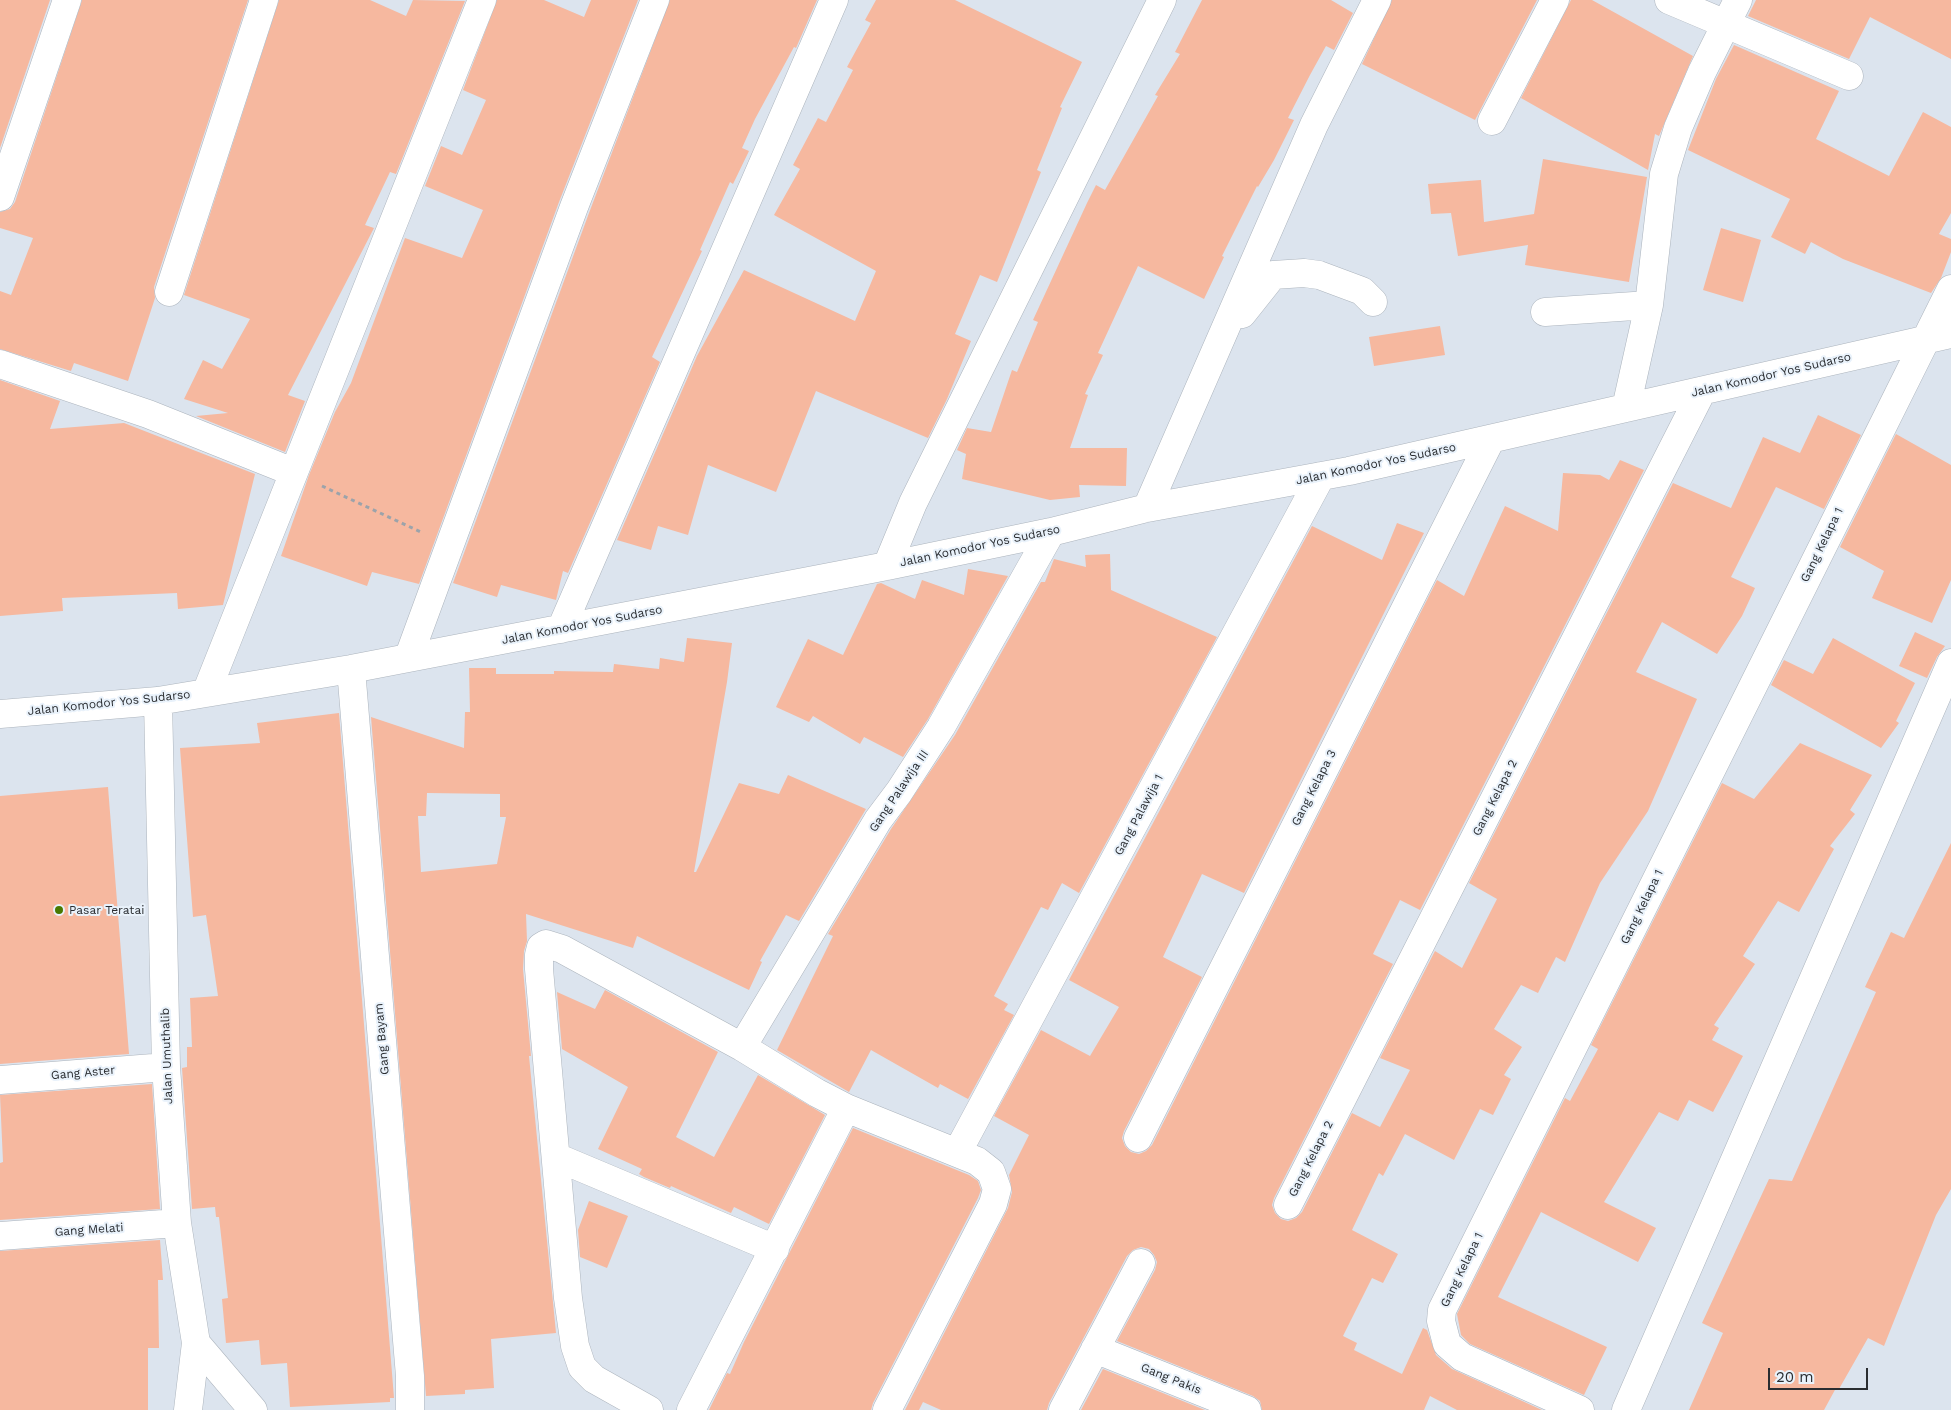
<!DOCTYPE html>
<style>
body{margin:0}
#map{position:relative;width:1951px;height:1410px;overflow:hidden;background:#dce4ee;font-family:"Work Sans",sans-serif}
canvas{display:block}
.scale{position:absolute;left:1768px;top:1368px;width:100px;height:22px;box-sizing:border-box;border:2px solid #2a2d31;border-top:0;padding-left:6px;font-size:15px;line-height:18px;white-space:nowrap;color:#2a2d31;-webkit-text-stroke:4px #e9f2fb;paint-order:stroke}
</style>
<div id="map">
<canvas width="1951" height="1410"></canvas>
<div class="scale">20 m</div>
</div>
<script>
const ctx = document.querySelector('canvas').getContext('2d');
ctx.lineJoin = 'round';
function paint(path, color) { ctx.fillStyle = color; ctx.fill(path, 'evenodd'); }
const toPath = rows => new Path2D(rows.map(r => 'M' + r).join(''));
function trace(path, color, width, dash) { ctx.strokeStyle = color; ctx.lineWidth = width; ctx.lineCap = dash ? 'butt' : 'round'; ctx.setLineDash(dash || []); ctx.stroke(path); }
function drawText(font, color, halo, rows, align = 'center') {
  ctx.font = font + ' "Work Sans",sans-serif'; ctx.lineWidth = 4; ctx.setLineDash([]); ctx.textBaseline = 'middle'; ctx.strokeStyle = halo; ctx.fillStyle = color; for (const [text, x, y, turn = 0] of rows) {
    ctx.save(); ctx.translate(x, y); ctx.rotate((+turn || 0) * Math.PI / 180); ctx.textAlign = isNaN(turn) ? turn : align; if (halo) ctx.strokeText(text, 0, 0); ctx.fillText(text, 0, 0); ctx.restore();
  }
}
paint(toPath([
 [0,0,50,0,0,148],
 [82,0,248,0,154,287,155,298,128,381,74,363,71,371,0,349,0,291,11,295,33,238,0,228,0,212,10,209,15,202],
 [279,0,370,0,406,16,413,0,465,1,396,174,390,172,365,225,374,228,288,395,305,401,285,452,196,416,228,413,184,399,203,360,222,369,250,319,184,295],
 [497,0,544,0,584,17,591,0,638,0,559,202,419,584,372,572,367,586,281,556,309,475,335,412,351,383,405,238,462,258,483,210,425,186,441,146,462,155,486,100,463,90],
 [670,0,817,0,796,48,794,47,755,119,742,148,749,151,733,184,730,182,700,250,702,251,652,357,660,362,568,573,563,571,556,600,501,585,497,597,453,583,589,213],
 [876,0,955,0,1082,62,1060,107,1062,108,1037,170,1041,172,997,282,980,275,955,334,971,341,947,399,928,438,816,391,776,492,708,465,688,535,658,526,651,550,617,540,697,356,744,270,855,321,876,271,774,215,800,169,793,165,818,118,826,122,853,70,847,67,871,23,865,20],
 [1202,0,1331,0,1353,13,1334,50,1326,46,1310,75,1288,118,1294,120,1274,160,1258,187,1257,186,1222,256,1224,257,1204,299,1138,266,1098,353,1103,355,1085,394,1088,395,1070,448,1127,448,1126,486,1079,485,1080,497,1050,500,962,479,966,454,957,450,967,428,991,432,1012,370,1017,372,1038,322,1033,320,1087,203,1096,185,1105,190,1158,96,1155,95,1180,54,1175,52],
 [1392,0,1537,0,1475,120,1362,64],
 [1571,0,1592,0,1693,56,1659,136,1655,134,1648,170,1521,98],
 [1756,0,1951,0,1951,59,1870,17,1849,59,1748,16],
 [1734,45,1839,91,1816,139,1889,176,1923,112,1951,127,1951,213,1939,234,1951,239,1951,252,1941,278,1931,293,1843,259,1811,242,1805,254,1771,237,1790,199,1688,150,1716,79],
 [1543,159,1647,177,1629,282,1525,265,1528,245,1458,256,1451,213,1431,214,1428,184,1481,180,1484,222,1534,214],
 [1721,228,1761,240,1743,302,1703,290],
 [1440,326,1445,355,1374,366,1369,337],
 [0,380,60,401,50,429,124,423,255,474,223,605,178,609,177,593,62,598,63,611,0,616],
 [1818,415,1861,435,1824,509,1776,487,1731,577,1755,588,1742,616,1717,654,1662,622,1636,672,1697,699,1648,811,1600,883,1565,962,1556,957,1538,993,1521,985,1494,1029,1522,1047,1504,1075,1511,1079,1493,1115,1480,1109,1454,1160,1405,1134,1383,1176,1379,1173,1352,1230,1398,1254,1383,1283,1372,1278,1343,1336,1357,1343,1354,1350,1402,1374,1423,1328,1427,1330,1436,1355,1452,1369,1542,1410,1457,1410,1430,1396,1424,1410,1262,1410,1260,1401,1253,1396,1117,1341,1155,1270,1157,1262,1154,1255,1149,1249,1141,1247,1133,1250,1127,1256,1049,1403,1047,1410,941,1410,923,1402,919,1410,905,1410,1008,1208,1012,1192,1009,1175,1029,1135,994,1116,1041,1030,1090,1056,1119,1007,1069,980,1312,526,1382,560,1397,523,1424,533,1244,893,1202,874,1163,957,1202,977,1124,1131,1122,1138,1125,1146,1131,1152,1139,1154,1146,1151,1152,1145,1437,580,1464,596,1505,506,1558,531,1563,473,1600,475,1609,480,1620,460,1644,470,1420,910,1400,900,1373,954,1393,964,1274,1198,1272,1205,1275,1213,1281,1219,1288,1221,1296,1218,1302,1212,1352,1113,1380,1127,1410,1070,1380,1058,1435,951,1462,968,1497,899,1469,883,1673,483,1731,508,1763,437,1800,453],
 [1896,434,1951,465,1951,580,1932,623,1872,598,1884,571,1840,547],
 [1110,554,1111,590,1217,637,1079,893,1062,883,1048,910,1041,907,994,996,1008,1004,1004,1010,1014,1015,968,1099,940,1084,938,1088,871,1050,849,1092,777,1050,833,936,828,934,891,829,955,735,1041,582,1045,582,1054,559,1086,567,1085,555],
 [968,569,1008,576,928,719,903,757,864,737,860,744,813,716,809,722,776,707,808,639,843,655,877,584,881,583,915,599,922,580,964,595],
 [1915,632,1945,646,1937,657,1927,678,1899,666],
 [687,638,732,643,727,682,694,872,696,872,739,783,779,794,788,775,866,809,799,921,786,915,760,961,762,962,749,990,637,936,633,948,526,914,527,941,524,951,523,969,531,1056,529,1056,556,1333,491,1339,494,1388,465,1390,465,1394,426,1396,371,717,464,748,465,712,470,712,469,668,496,668,496,674,554,674,554,671,613,672,614,664,659,669,660,658,684,662],
 [427,793,500,794,500,817,506,817,497,864,421,872,418,816,426,816],
 [1833,638,1915,683,1896,721,1899,723,1881,748,1771,685,1784,660,1813,674],
 [339,713,394,1398,390,1398,390,1402,290,1407,287,1363,261,1365,259,1340,226,1343,222,1299,228,1298,219,1217,216,1217,215,1207,192,1209,182,1068,187,1067,187,1047,192,1047,190,998,218,996,206,915,193,917,180,748,260,743,257,723],
 [1800,743,1872,775,1850,810,1855,814,1830,846,1834,849,1799,912,1778,901,1743,956,1755,964,1714,1025,1719,1028,1712,1040,1743,1056,1713,1112,1689,1100,1678,1121,1659,1112,1604,1202,1656,1228,1638,1262,1541,1212,1498,1297,1607,1347,1584,1395,1470,1344,1461,1335,1457,1314,1565,1098,1570,1101,1598,1049,1591,1045,1722,783,1754,799],
 [108,787,129,1054,0,1064,0,796],
 [1951,843,1951,1189,1936,1215,1884,1346,1868,1338,1839,1389,1836,1388,1824,1410,1689,1410,1723,1333,1702,1323,1769,1179,1792,1181,1876,992,1865,987,1891,932,1904,938],
 [605,990,718,1052,676,1137,714,1157,758,1075,825,1115,769,1224,734,1207,731,1213,671,1186,670,1188,644,1177,639,1174,642,1169,598,1149,628,1087,562,1049,557,992,595,1009],
 [152,1084,160,1209,0,1220,0,1163,3,1162,0,1095],
 [853,1128,969,1175,978,1181,981,1190,978,1198,873,1403,871,1410,709,1410,727,1373,730,1374,744,1342],
 [589,1201,628,1216,607,1268,580,1257,578,1230],
 [160,1240,163,1280,158,1280,159,1348,148,1348,148,1410,0,1410,0,1251],
 [1103,1369,1205,1410,1081,1410]
]), '#f6b89f');
const minor = toPath([
 [1669,0,1849,76],
 [1492,121,1555,0],
 [0,197,67,0],
 [169,292,264,0],
 [1545,312,1649,305],
 [1242,314,1273,275,1304,273,1319,275,1362,291,1373,302],
 [0,364,148,414,293,472],
 [1626,408,1649,305,1664,174,1678,128,1702,72,1738,0],
 [1147,508,1314,125,1377,0],
 [887,566,913,503,1162,0],
 [561,629,834,0],
 [409,656,574,207,655,0],
 [351,669,410,1376,410,1410],
 [206,693,482,0],
 [158,701,166,1067,177,1223,196,1343,188,1410],
 [0,714,158,701,206,693,351,669,887,566,1051,532,1147,508,1349,471,1951,334],
 [742,1047,878,820,899,792,941,727,1051,532],
 [0,1080,166,1067],
 [846,1108,977,1161,991,1172,997,1189,993,1204,887,1410],
 [1138,1138,1491,439],
 [957,1153,1321,476],
 [556,1157,775,1249],
 [1288,1205,1702,391],
 [0,1236,177,1223],
 [196,1343,253,1410],
 [1095,1349,1247,1410],
 [649,1410,594,1379,582,1367,575,1346,568,1298,539,969,539,955,541,947,546,944,562,949,742,1047,817,1093,846,1108,691,1410],
 [1063,1410,1141,1263],
 [1580,1410,1462,1357,1447,1344,1441,1321,1442,1310,1951,289],
 [1626,1410,1951,663]
]);
trace(minor, '#acb4bd', 29);
trace(toPath([
 [322,486,423,533]
]), '#9ca3aa', 3, [4, 4]);
trace(minor, '#fff', 28);
for (const [x, y, r, color] of [
 [59,910,5,"#497901"]
]) { const dot = new Path2D(); dot.arc(x, y, r, 0, 2 * Math.PI); ctx.fillStyle = color; ctx.fill(dot); trace(dot, '#e9f2fb', 2); }
drawText('12px', '#2a2d31', '#e9f2fb', [
 ["Jalan Komodor Yos Sudarso",1771,375,-13],
 ["Jalan Komodor Yos Sudarso",1376,464,-12],
 ["Gang Kelapa 1",1822,545,-64],
 ["Jalan Komodor Yos Sudarso",980,546,-12],
 ["Jalan Komodor Yos Sudarso",582,625,-11],
 ["Jalan Komodor Yos Sudarso",109,703,-6],
 ["Gang Kelapa 3",1314,788,-63],
 ["Gang Palawija III",899,791,-56],
 ["Gang Kelapa 2",1495,798,-63],
 ["Gang Palawija 1",1139,815,-62],
 ["Gang Kelapa 1",1642,907,-64],
 ["Gang Bayam",382,1039,-95],
 ["Jalan Umuthalib",167,1056,-92],
 ["Gang Aster",83,1073,-5],
 ["Gang Kelapa 2",1311,1159,-63],
 ["Gang Melati",89,1230,-4],
 ["Gang Kelapa 1",1462,1270,-64],
 ["Gang Pakis",1171,1379,22]
]);
drawText('12px', '#2a2d31', '#e9f2fb', [
 ["Pasar Teratai",69,910]
], 'left');
</script>
